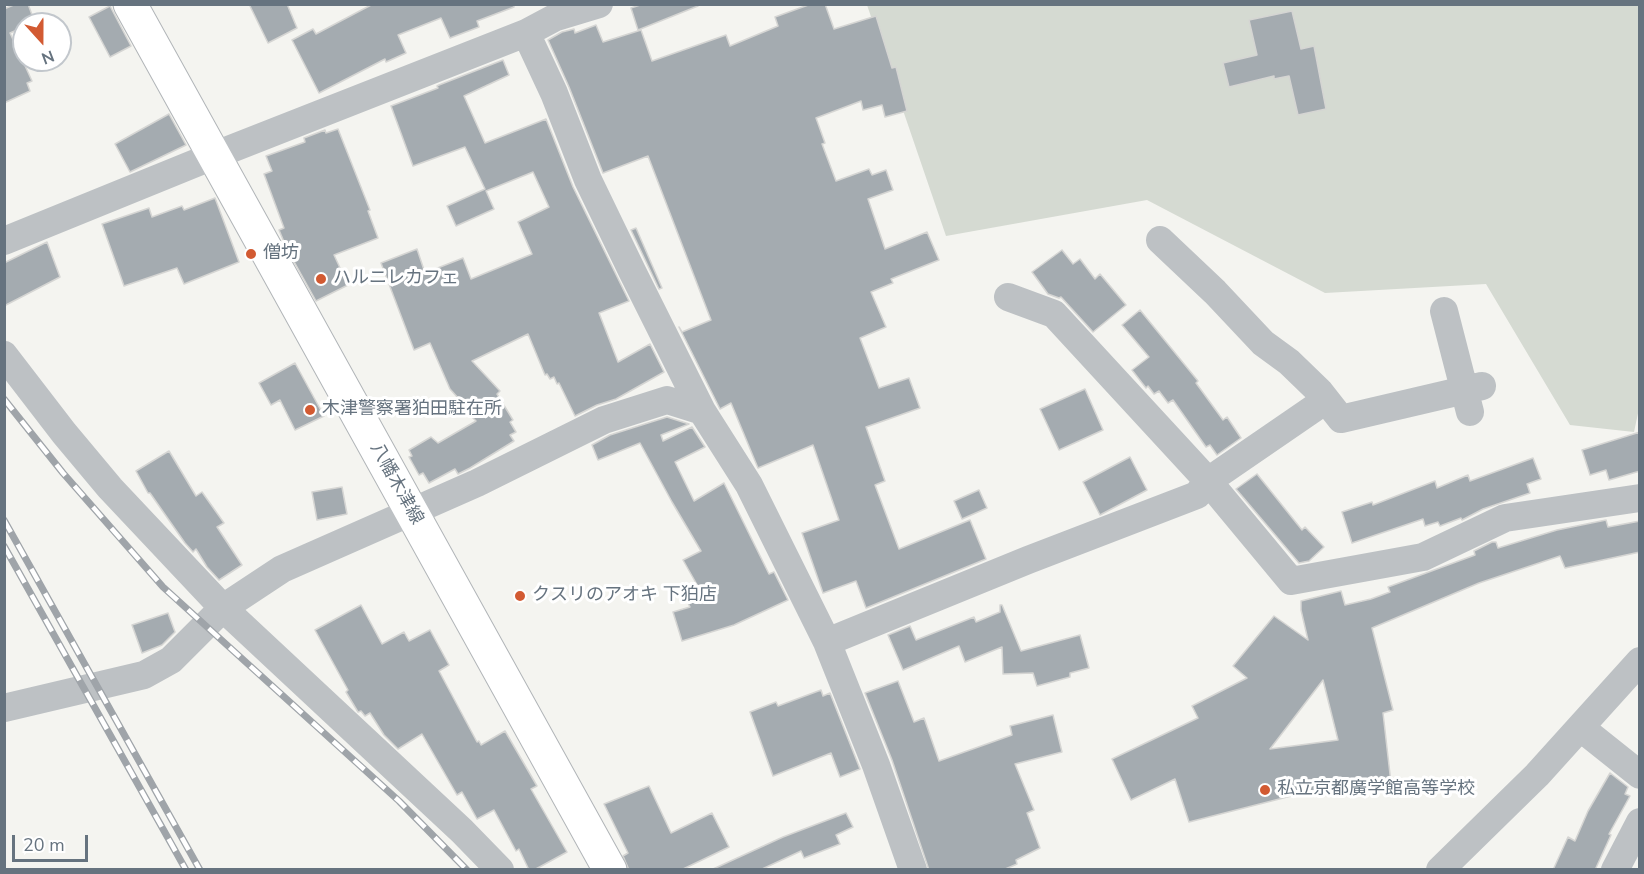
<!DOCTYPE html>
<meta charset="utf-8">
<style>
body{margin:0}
#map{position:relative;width:1644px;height:874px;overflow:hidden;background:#f4f4f0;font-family:"Nunito Sans",sans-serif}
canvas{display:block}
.frame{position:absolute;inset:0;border:6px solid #66737f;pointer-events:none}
.north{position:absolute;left:12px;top:12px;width:60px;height:60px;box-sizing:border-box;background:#fff;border:2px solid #c2c7cc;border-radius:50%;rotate:159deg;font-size:16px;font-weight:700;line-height:24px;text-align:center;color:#66737f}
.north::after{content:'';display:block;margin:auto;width:21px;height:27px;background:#d25a32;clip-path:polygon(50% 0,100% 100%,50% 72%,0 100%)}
.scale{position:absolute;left:12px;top:835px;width:76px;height:27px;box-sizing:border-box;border:3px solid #66737f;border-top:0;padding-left:8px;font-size:18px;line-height:21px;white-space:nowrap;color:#66737f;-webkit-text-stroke:4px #fff;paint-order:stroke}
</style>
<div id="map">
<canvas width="1644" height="874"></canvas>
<div class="frame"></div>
<div class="north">N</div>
<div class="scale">20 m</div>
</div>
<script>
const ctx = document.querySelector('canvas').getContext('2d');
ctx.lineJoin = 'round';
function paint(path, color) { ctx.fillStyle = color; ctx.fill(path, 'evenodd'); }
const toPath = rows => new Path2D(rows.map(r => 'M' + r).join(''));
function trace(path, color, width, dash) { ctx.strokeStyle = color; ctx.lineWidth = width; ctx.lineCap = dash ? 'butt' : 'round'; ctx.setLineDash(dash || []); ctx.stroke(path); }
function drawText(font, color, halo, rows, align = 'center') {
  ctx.font = font + ' "Nunito Sans","Noto Sans JP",sans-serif'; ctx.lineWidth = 6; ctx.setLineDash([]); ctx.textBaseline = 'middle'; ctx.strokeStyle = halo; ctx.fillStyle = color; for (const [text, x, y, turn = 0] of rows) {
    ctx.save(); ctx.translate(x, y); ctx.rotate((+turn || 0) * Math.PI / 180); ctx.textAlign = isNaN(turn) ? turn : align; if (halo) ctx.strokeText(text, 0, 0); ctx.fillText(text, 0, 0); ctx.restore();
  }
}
paint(toPath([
 [867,5,1639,5,1640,404,1634,432,1570,425,1486,284,1325,293,1147,200,946,236]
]), '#d5dad2');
const building = toPath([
 [16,4,28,4,35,23,24,24,24,27,10,33,32,81,27,83,30,91,4,103,4,9,16,4],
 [249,4,287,4,297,28,268,43,249,4],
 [373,4,514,4,514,7,477,21,479,27,450,38,441,18,398,35,406,53,386,62,385,59,319,93,292,40,313,29,316,34,373,4],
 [643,4,698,4,698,6,638,30,631,8,643,4],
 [811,4,825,4,834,29,876,16,892,68,896,67,907,111,885,117,882,105,863,110,861,101,816,118,825,143,822,144,836,181,869,169,872,175,886,170,893,190,868,199,885,249,927,232,939,260,891,279,893,283,871,292,886,327,860,338,879,388,909,378,920,408,866,427,885,481,875,485,899,549,970,520,986,559,866,608,856,581,823,593,802,533,839,520,813,445,758,468,731,403,720,409,679,327,682,332,711,320,648,156,603,173,569,87,548,40,562,32,574,29,575,33,596,25,603,42,641,30,652,61,726,35,730,46,778,26,775,17,811,4],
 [110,6,131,46,110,57,89,17,110,6],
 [1292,11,1301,49,1314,46,1326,109,1298,115,1289,76,1274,79,1274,76,1229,87,1223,63,1257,55,1249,20,1292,11],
 [503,60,509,75,464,96,485,143,546,119,573,187,629,301,599,313,618,362,650,344,664,372,616,399,597,405,575,416,559,383,557,384,554,377,550,379,547,374,545,375,528,334,472,361,500,391,497,394,513,420,510,422,516,432,510,435,514,441,470,468,458,474,455,469,429,483,423,473,419,475,409,457,412,456,409,450,431,437,438,443,476,421,468,413,468,409,450,389,430,343,414,350,381,263,417,249,425,273,463,258,471,279,532,254,518,222,549,207,533,172,486,191,494,209,456,226,447,206,485,189,465,147,413,166,391,106,438,88,437,86,439,85,503,60],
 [169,114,186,145,130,172,115,144,169,114],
 [338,129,370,210,368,211,378,238,334,255,348,285,316,301,287,249,279,230,284,228,264,174,272,171,266,156,305,142,304,138,325,130,326,133,338,129],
 [215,198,239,262,184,284,177,268,124,286,102,224,149,208,152,217,182,206,184,210,215,198],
 [636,228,662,288,659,289,631,230,636,228],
 [47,242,60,277,4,306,4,263,47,242],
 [1062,250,1073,264,1080,259,1095,279,1100,274,1126,305,1093,332,1061,297,1059,298,1048,294,1032,272,1062,250],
 [1140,310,1198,381,1196,383,1223,420,1227,417,1241,438,1217,455,1210,445,1206,447,1173,400,1168,403,1159,391,1154,394,1148,386,1146,388,1132,370,1149,357,1122,325,1140,310],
 [295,363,324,416,295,430,280,400,271,405,259,383,295,363],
 [1085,389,1103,430,1059,450,1040,409,1085,389],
 [667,417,689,424,661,435,663,441,692,427,705,447,675,462,694,501,724,483,769,574,774,572,788,600,734,625,682,641,673,612,690,607,688,603,704,597,683,560,701,551,672,502,640,443,598,460,592,445,610,435,667,417],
 [1640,432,1640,471,1609,480,1606,470,1590,475,1582,450,1640,432],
 [169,451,196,496,202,492,224,523,217,527,242,565,219,580,207,567,196,549,193,552,185,543,150,493,148,493,136,471,169,451],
 [1130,457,1147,490,1100,515,1083,482,1130,457],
 [1533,458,1541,479,1527,484,1530,493,1483,509,1462,520,1461,518,1440,526,1438,522,1425,526,1423,519,1352,543,1342,512,1372,502,1373,505,1435,481,1437,488,1468,475,1470,481,1533,458],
 [1257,474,1302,530,1305,527,1324,547,1309,561,1299,563,1236,489,1257,474],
 [342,487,347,514,317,520,312,492,342,487],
 [979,490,987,508,962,519,954,501,979,490],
 [1606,520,1608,527,1640,521,1640,552,1565,568,1560,556,1479,583,1372,628,1393,710,1383,713,1391,783,1295,795,1189,822,1175,779,1131,800,1112,759,1198,718,1192,706,1247,678,1233,666,1274,616,1308,640,1301,610,1301,601,1341,591,1345,605,1371,599,1390,592,1388,587,1475,555,1474,551,1492,542,1496,542,1498,548,1557,530,1606,520],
 [1323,680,1338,740,1270,749,1323,680],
 [361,605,382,644,404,632,409,641,430,630,449,665,439,671,477,742,479,741,481,745,505,731,537,786,531,789,567,852,534,870,529,870,519,849,516,851,494,810,477,819,462,792,457,795,422,734,398,749,384,735,370,713,365,716,361,711,358,712,346,692,348,690,315,630,361,605],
 [1000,605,1002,605,1021,651,1080,635,1089,668,1070,673,1070,677,1037,686,1033,673,1003,674,1002,647,965,662,959,646,903,670,888,635,910,626,916,640,974,617,976,622,1000,612,1000,605],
 [168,613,175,632,162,645,142,653,132,625,168,613],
 [898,681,914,722,924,718,939,761,1012,735,1010,726,1053,715,1062,752,1015,764,1034,810,1027,813,1040,848,1016,860,1017,864,1003,870,929,870,892,760,865,693,898,681],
 [821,690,823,696,830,693,860,769,840,777,831,753,773,776,750,712,776,702,778,706,821,690],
 [1610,773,1628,787,1625,794,1630,796,1609,834,1611,835,1595,870,1553,870,1568,837,1575,841,1588,811,1610,773],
 [649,786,671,833,712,813,729,847,681,870,629,870,623,856,628,853,604,804,649,786],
 [846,813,853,827,836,835,840,844,804,858,801,851,760,870,711,870,783,837,846,813]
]);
paint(building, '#a4abb0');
trace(building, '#d5d5d3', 1.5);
const major = toPath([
 [130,4,610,870]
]);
trace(major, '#b1b5b8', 35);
trace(toPath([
 [526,33,554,93,588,180,632,271,702,411,749,485,827,642,876,765,913,870],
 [1160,240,1215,292,1263,343,1289,362,1319,391,1341,419,1482,386],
 [4,241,213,156,526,33,556,17,599,4],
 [1008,297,1054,314,1208,481,1326,400],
 [1444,311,1470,412],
 [4,355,64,433,110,488,223,608,462,831,500,870],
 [827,642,1028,560,1197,495,1208,481,1291,581,1423,557,1505,518,1640,498],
 [4,708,144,675,171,660,223,608,282,569,477,483,604,420,667,400,702,411],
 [1581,728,1640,775],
 [1440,870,1537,775,1640,661],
 [1615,870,1640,822]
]), '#bdc1c4', 28);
trace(major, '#fff', 33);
const rail = toPath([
 [4,399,63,473,163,587,399,801,467,870],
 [4,520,200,870],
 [4,546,186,870]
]);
trace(rail, '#9fa4a9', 7);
trace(rail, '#fff', 4.5, [14]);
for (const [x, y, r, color] of [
 [251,254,6,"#d25a32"],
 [321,279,6,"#d25a32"],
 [310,410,6,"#d25a32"],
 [520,596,6,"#d25a32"],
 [1265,790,6,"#d25a32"]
]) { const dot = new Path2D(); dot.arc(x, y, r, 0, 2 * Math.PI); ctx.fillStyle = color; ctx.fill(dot); trace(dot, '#fff', 2); }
drawText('18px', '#66737f', '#fff', [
 ["僧坊",263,254],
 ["ハルニレカフェ",333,279],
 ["木津警察署狛田駐在所",322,410],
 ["クスリのアオキ 下狛店",532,596],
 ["私立京都廣学館高等学校",1277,790]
], 'left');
drawText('18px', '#66737f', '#fff', [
 ["八幡木津線",396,484,61]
]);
</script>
